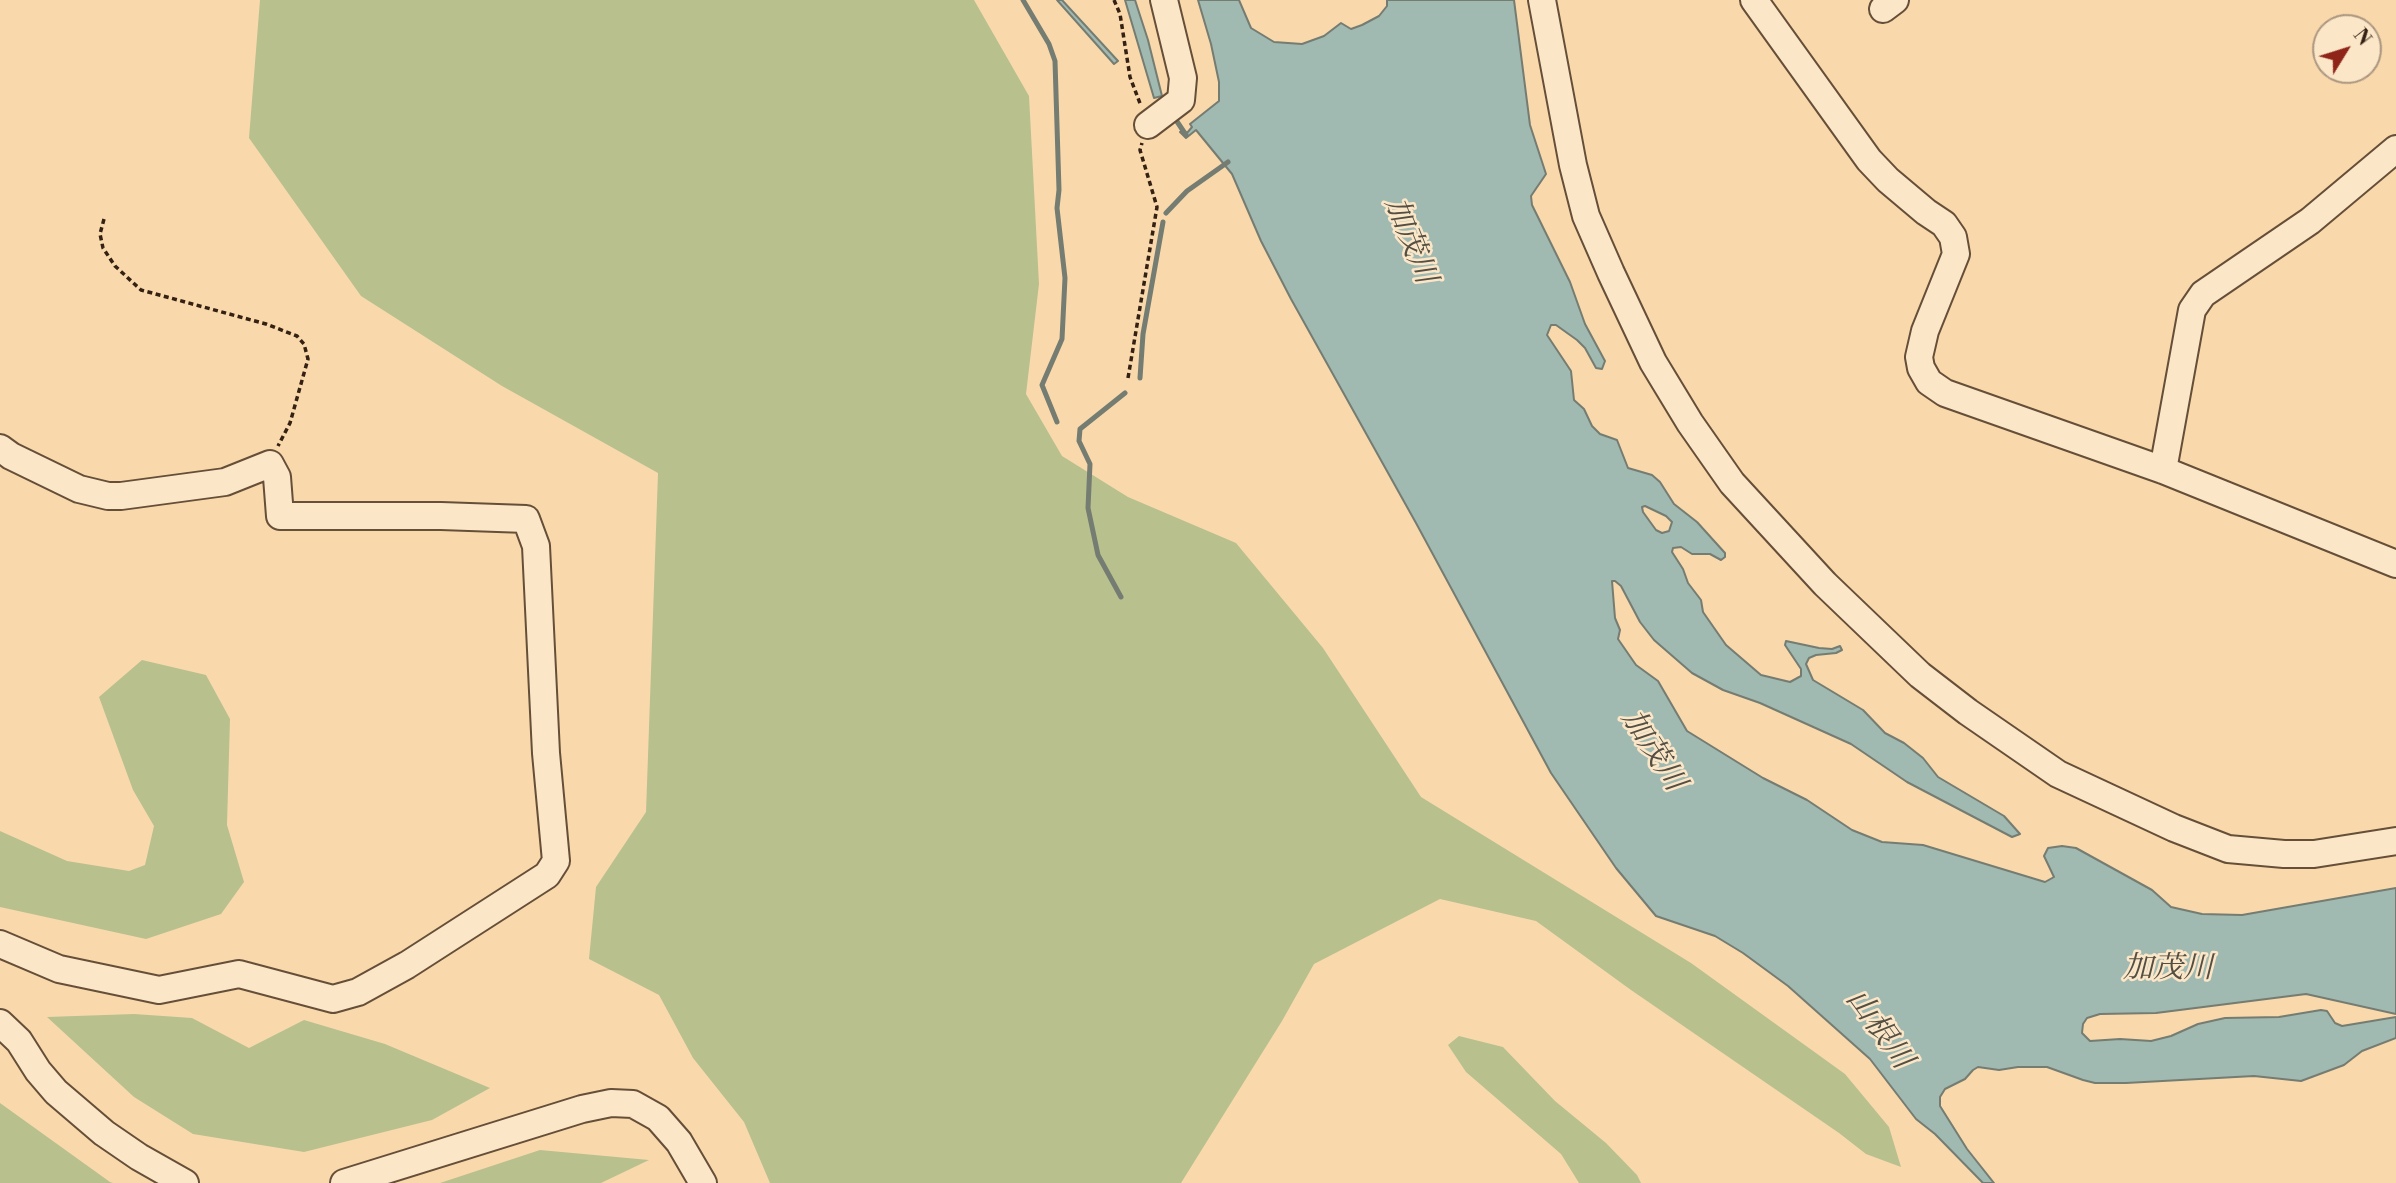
<!DOCTYPE html>
<meta charset="utf-8">
<style>
body{margin:0}
#map{position:relative;width:2396px;height:1183px;overflow:hidden;background:#f9d9ab;font-family:"Libre Bodoni",serif}
canvas{display:block}
.north{position:absolute;left:2312px;top:14px;width:70px;height:70px;box-sizing:border-box;background:#fbe6c8;border:2px solid #ab9780;border-radius:50%;rotate:52deg;font-size:19px;font-weight:700;line-height:28px;text-align:center;color:#342113}
.north::after{content:'';display:block;margin:auto;width:24px;height:32px;background:#8f2418;clip-path:polygon(50% 0,100% 100%,50% 72%,0 100%)}
</style>
<div id="map">
<canvas width="2396" height="1183"></canvas>
<div class="north">N</div>
</div>
<script>
const ctx = document.querySelector('canvas').getContext('2d');
ctx.lineJoin = 'round';
function paint(path, color) { ctx.fillStyle = color; ctx.fill(path, 'evenodd'); }
const toPath = rows => new Path2D(rows.map(r => 'M' + r).join(''));
function trace(path, color, width, dash) { ctx.strokeStyle = color; ctx.lineWidth = width; ctx.lineCap = dash ? 'butt' : 'round'; ctx.setLineDash(dash || []); ctx.stroke(path); }
function drawText(font, color, halo, rows, align = 'center') {
  ctx.font = font + ' "Libre Bodoni","Noto Serif JP",serif'; ctx.lineWidth = 5; ctx.setLineDash([]); ctx.textBaseline = 'middle'; ctx.strokeStyle = halo; ctx.fillStyle = color; for (const [text, x, y, turn = 0] of rows) {
    ctx.save(); ctx.translate(x, y); ctx.rotate((+turn || 0) * Math.PI / 180); ctx.textAlign = isNaN(turn) ? turn : align; if (halo) ctx.strokeText(text, 0, 0); ctx.fillText(text, 0, 0); ctx.restore();
  }
}
paint(toPath([
 [260,0,974,0,1029,96,1039,284,1026,394,1062,456,1128,497,1236,543,1323,648,1421,797,1691,963,1845,1074,1889,1127,1901,1167,1866,1154,1839,1133,1631,990,1536,921,1440,899,1314,964,1282,1021,1181,1183,770,1183,744,1122,693,1058,659,995,589,959,596,887,646,812,658,473,502,386,361,296,249,138],
 [142,660,206,675,230,719,227,825,244,882,221,914,146,939,0,907,0,831,67,861,129,871,145,865,154,826,133,790,99,697],
 [134,1014,192,1018,249,1048,304,1020,385,1044,490,1088,432,1120,304,1152,193,1134,134,1097,47,1017],
 [1459,1036,1503,1047,1555,1101,1606,1143,1637,1175,1641,1183,1579,1183,1561,1154,1466,1072,1448,1045],
 [0,1103,110,1182,113,1183,0,1183],
 [540,1150,649,1160,601,1183,440,1183]
]), '#b8c08e');
const water = toPath([
 [1057,0,1062,0,1118,61,1114,64,1057,0],
 [1125,0,1135,0,1148,40,1162,96,1154,98,1125,0],
 [1198,0,1239,0,1251,28,1274,42,1302,44,1324,36,1341,23,1351,29,1362,25,1379,16,1387,6,1387,0,1514,0,1530,125,1546,174,1531,196,1532,205,1570,282,1585,324,1605,361,1602,369,1596,368,1585,348,1577,340,1556,325,1551,325,1547,335,1571,371,1574,400,1584,409,1592,426,1600,434,1617,440,1628,468,1652,475,1660,482,1674,504,1697,522,1725,553,1725,557,1721,560,1710,554,1692,554,1681,547,1673,548,1672,552,1683,569,1688,583,1701,600,1703,612,1726,645,1761,675,1790,682,1801,676,1801,669,1785,645,1786,641,1819,648,1832,649,1840,646,1842,650,1836,653,1816,655,1809,658,1806,664,1813,680,1863,710,1885,733,1904,743,1923,758,1938,777,2004,816,2020,834,2012,837,1907,782,1851,744,1760,703,1723,690,1692,673,1654,640,1640,622,1621,586,1615,581,1612,581,1615,618,1620,630,1618,639,1636,665,1658,681,1687,731,1763,778,1807,800,1852,830,1882,842,1923,845,2045,882,2054,877,2044,856,2048,848,2062,846,2076,848,2152,890,2171,907,2202,914,2242,915,2396,888,2396,1014,2306,994,2156,1013,2100,1014,2087,1018,2083,1024,2082,1033,2090,1041,2120,1039,2151,1041,2171,1036,2198,1024,2225,1018,2279,1017,2321,1010,2327,1011,2335,1023,2342,1026,2396,1017,2396,1038,2362,1051,2344,1065,2301,1081,2254,1076,2126,1083,2095,1083,2083,1080,2047,1067,2018,1067,1999,1070,1978,1067,1973,1070,1965,1079,1945,1089,1940,1097,1940,1106,1967,1149,1994,1183,1983,1183,1935,1134,1916,1119,1870,1059,1788,986,1743,953,1715,936,1656,916,1616,868,1551,773,1416,523,1291,299,1261,241,1232,174,1196,130,1186,138,1180,132,1183,130,1187,133,1192,127,1190,124,1219,101,1219,82,1211,44,1198,0],
 [1645,506,1666,516,1672,522,1669,531,1662,533,1656,530,1643,512,1642,507,1645,506]
]);
paint(water, '#a0b9b1');
trace(water, '#757c72', 2);
trace(toPath([
 [1023,0,1049,44,1055,61,1059,190,1057,208,1065,278,1062,339,1042,385,1057,422],
 [1174,117,1186,135],
 [1166,213,1187,191,1228,162],
 [1140,378,1143,334,1163,222],
 [1121,597,1098,555,1088,508,1090,464,1079,441,1080,429,1125,393]
]), '#757c72', 5);
const minor = toPath([
 [1542,0,1573,165,1586,216,1611,273,1653,362,1690,423,1732,483,1825,584,1920,675,1968,712,2058,774,2174,828,2228,849,2284,854,2314,854,2396,841],
 [1754,0,1869,160,1888,180,1926,212,1944,224,1953,237,1956,254,1925,331,1919,357,1921,368,1929,382,1945,393,2163,470,2396,564],
 [1883,9,1895,0],
 [1148,125,1181,100,1183,78,1164,0],
 [0,448,11,456,79,489,108,496,121,496,225,482,270,464,277,477,280,516,441,516,526,519,536,546,546,753,556,861,547,875,407,965,358,992,333,999,239,974,159,990,59,969,0,944],
 [2163,470,2192,310,2203,294,2310,221,2396,149],
 [0,1023,19,1041,38,1071,56,1092,104,1133,139,1157,185,1183],
 [344,1183,582,1109,611,1103,633,1104,658,1118,679,1142,703,1183]
]);
trace(minor, '#654f39', 30);
trace(toPath([
 [1114,0,1120,14,1130,77,1141,106],
 [104,219,100,234,103,248,115,266,141,290,266,324,297,336,304,344,308,359,290,423,278,446],
 [1128,378,1157,207,1140,150,1142,143]
]), '#342113', 3.5, [5, 3.5]);
trace(minor, '#fbe6c8', 26);
drawText('italic 30px', '#544f42', '#fbe6c8', [
 ["加茂川",1409,241,68],
 ["加茂川",1652,751,57],
 ["加茂川",2168,970],
 ["山根川",1878,1030,54]
]);
</script>
